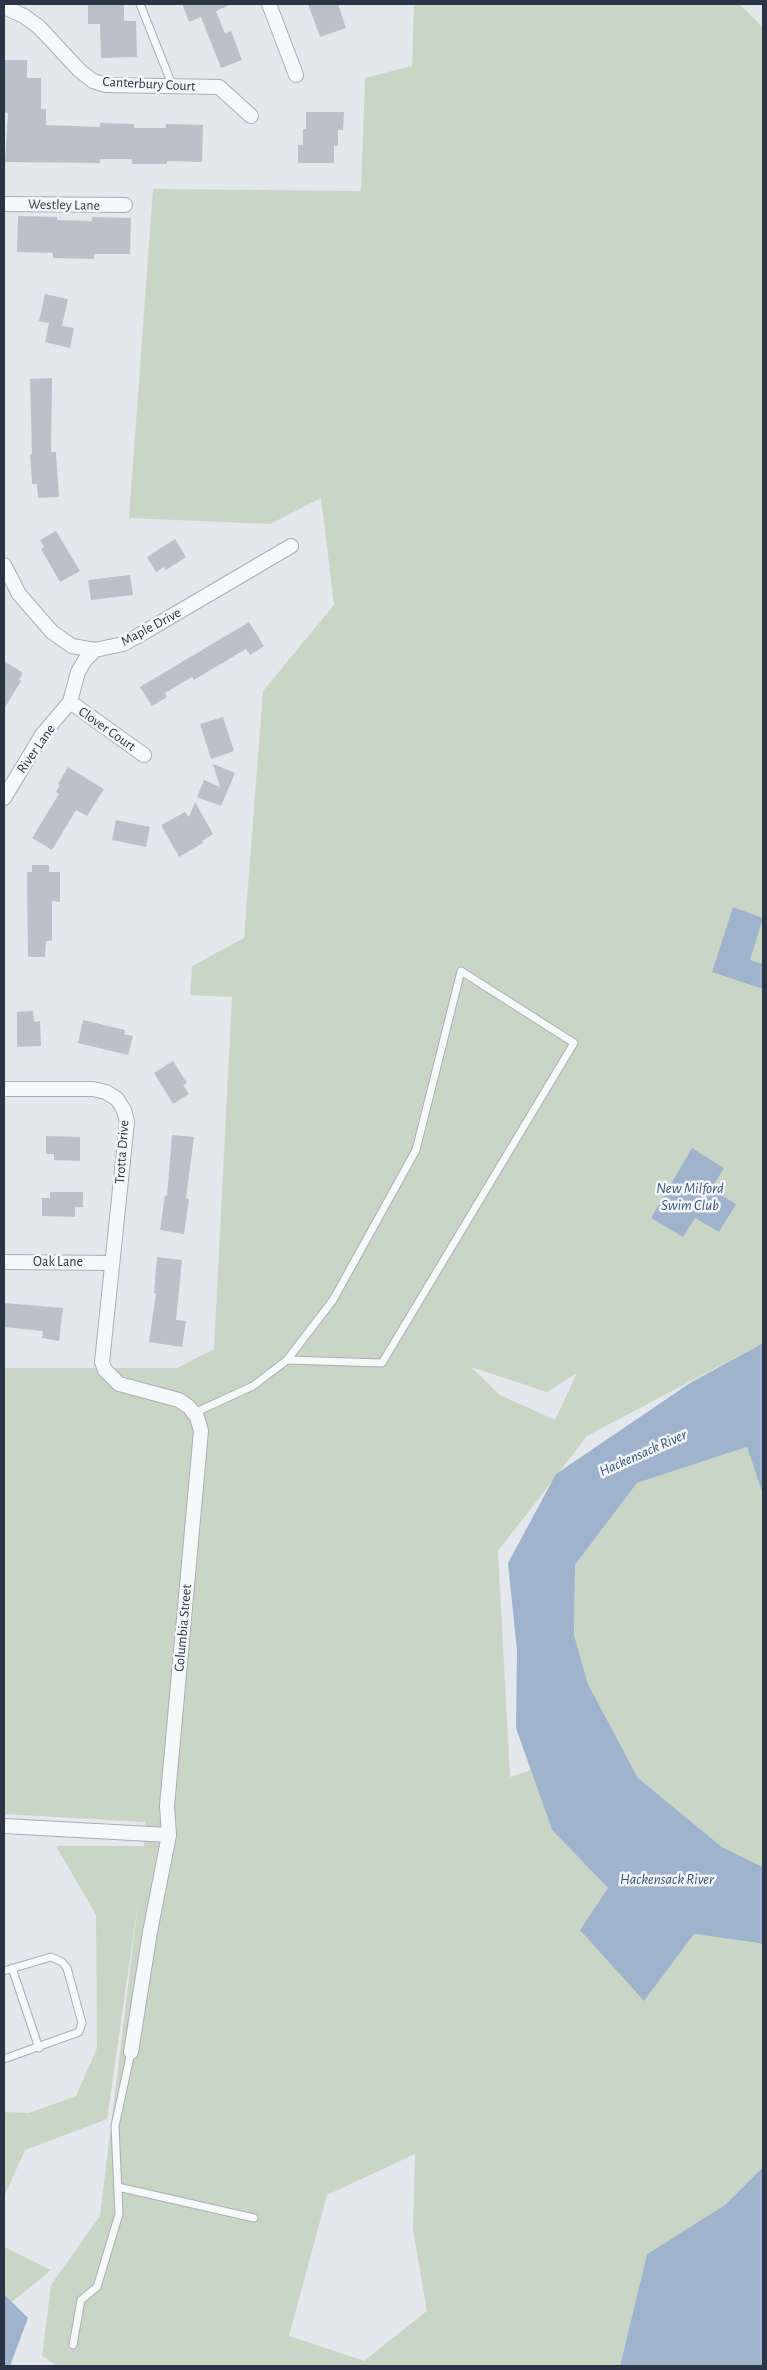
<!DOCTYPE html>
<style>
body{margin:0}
#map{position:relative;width:767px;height:2370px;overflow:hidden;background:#e4e7ec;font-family:"Alegreya Sans",sans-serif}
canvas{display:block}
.frame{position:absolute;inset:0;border:5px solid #2b3445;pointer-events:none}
</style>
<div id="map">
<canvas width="767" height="2370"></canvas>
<div class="frame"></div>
</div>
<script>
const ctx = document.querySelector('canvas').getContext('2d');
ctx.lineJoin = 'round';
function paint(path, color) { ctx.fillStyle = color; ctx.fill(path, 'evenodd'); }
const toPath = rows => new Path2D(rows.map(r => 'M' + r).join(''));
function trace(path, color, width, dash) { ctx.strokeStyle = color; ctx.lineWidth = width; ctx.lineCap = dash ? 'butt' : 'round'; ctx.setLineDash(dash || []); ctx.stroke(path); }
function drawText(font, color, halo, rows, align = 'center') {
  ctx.font = font + ' "Alegreya Sans",sans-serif'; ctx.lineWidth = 5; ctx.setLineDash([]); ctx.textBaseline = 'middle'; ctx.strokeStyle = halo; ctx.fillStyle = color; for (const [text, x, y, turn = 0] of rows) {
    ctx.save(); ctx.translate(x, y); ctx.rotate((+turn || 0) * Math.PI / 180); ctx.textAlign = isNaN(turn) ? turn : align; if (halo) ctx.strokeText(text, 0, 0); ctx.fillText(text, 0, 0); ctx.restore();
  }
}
paint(toPath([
 [414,4,739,4,763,27,763,1343,587,1436,498,1551,510,1777,531,1770,552,1830,608,1888,694,1934,759,1943,763,1945,763,2167,725,2205,647,2254,620,2366,57,2366,42,2356,51,2285,100,2216,139,1896,107,2119,25,2150,4,2197,4,2112,29,2113,76,2096,97,2048,96,1915,56,1846,144,1846,145,1822,4,1814,4,1368,177,1368,214,1349,232,997,190,995,192,966,244,938,263,691,334,605,321,498,270,524,129,518,153,189,361,191,365,78,412,66],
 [471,1367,547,1392,577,1373,555,1420,500,1395],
 [415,2154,413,2229,427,2311,364,2361,289,2336,327,2195],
 [747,1447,763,1495,763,1867,722,1847,638,1778,588,1684,574,1635,575,1565,637,1483],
 [4,2247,51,2270,12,2302,4,2294]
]), '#c9d6c5');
paint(toPath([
 [733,907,763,918,750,960,763,964,763,989,712,972],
 [692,1148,724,1168,711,1189,736,1204,719,1232,695,1218,683,1237,651,1218],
 [763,1343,763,1495,747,1447,637,1483,575,1565,574,1635,588,1684,638,1778,722,1847,763,1867,763,1945,759,1943,694,1934,644,2001,580,1930,608,1888,552,1830,516,1728,517,1651,508,1563,556,1474,690,1383],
 [763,2167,763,2366,620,2366,647,2254,725,2205],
 [4,2294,28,2318,10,2366,4,2366]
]), '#9fb4cc');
paint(toPath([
 [88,4,124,4,124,21,136,21,137,57,101,58,100,24,88,24],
 [182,4,232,4,216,11,225,34,231,31,242,60,221,68,201,17,189,22],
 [308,4,338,4,346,28,320,37],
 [4,60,27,60,27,78,41,78,41,109,46,109,46,125,100,127,100,123,134,124,134,128,166,128,166,124,203,125,202,162,167,161,167,164,132,164,132,159,100,159,100,163,5,162,8,113,4,112],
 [306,112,344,112,343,130,338,130,338,146,334,146,334,163,298,163,298,145,303,145,303,129,306,129],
 [18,216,57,217,57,220,92,221,92,217,131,218,130,254,94,254,94,259,53,258,53,253,17,252],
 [45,294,68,299,62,326,74,328,70,348,45,342,49,323,39,321],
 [52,378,51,452,56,452,59,497,38,498,37,484,32,484,30,454,32,454,30,379],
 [56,531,80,571,60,582,41,549,44,547,40,540],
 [175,539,186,557,166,570,164,567,156,572,147,557],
 [130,575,133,595,91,600,88,580],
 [249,622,264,646,250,655,246,649,194,680,192,677,165,693,167,697,152,706,140,687],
 [4,661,23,673,19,680,21,681,4,709],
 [223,717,234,751,211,759,200,724],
 [213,764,235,773,221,806,197,797,204,780,220,787],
 [68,767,104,789,87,816,76,810,52,850,32,838,59,794,56,792,60,785,58,784],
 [195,802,213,834,202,841,203,843,179,857,161,825,185,812,189,817],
 [116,820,150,827,146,847,112,840],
 [32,865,49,865,49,872,60,872,60,902,52,901,52,941,46,941,45,957,28,957,27,872,32,872],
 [33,1011,34,1022,40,1021,41,1046,17,1047,17,1012],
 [83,1020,125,1030,124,1034,133,1036,128,1055,78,1043],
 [173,1061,187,1083,183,1085,189,1094,173,1104,154,1073],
 [172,1135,194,1137,186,1198,189,1199,184,1234,160,1230,165,1195,167,1196],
 [46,1136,80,1137,80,1161,54,1160,54,1154,46,1154],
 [50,1192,83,1192,83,1207,75,1207,75,1217,42,1216,42,1198,50,1198],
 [157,1257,182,1260,176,1320,186,1321,182,1347,149,1342,156,1293,154,1293],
 [4,1303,63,1308,59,1341,42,1338,43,1331,4,1327]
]), '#bbc0ca');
const service = toPath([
 [140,4,173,87],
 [194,1413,253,1386,287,1360,333,1300,416,1150,461,971,574,1043,382,1363,287,1360],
 [12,1968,39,2048],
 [4,1971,51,1957,62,1962,67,1968,82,2023,79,2032,4,2059],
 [118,2187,254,2218],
 [73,2345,81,2300,97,2287,119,2214,115,2126,131,2052]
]);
const minor = toPath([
 [269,4,296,75],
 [4,7,24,16,39,27,80,71,93,81,106,85,219,87,251,116],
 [4,204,125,205],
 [4,565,19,594,52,632,72,646,95,650,123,644,136,637,291,546],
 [70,702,144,755],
 [4,798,42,735,70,702,78,672,85,660,95,650],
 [4,1089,93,1089,106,1092,117,1099,124,1110,127,1122,102,1362,105,1370,119,1384,179,1400,189,1407,197,1417,201,1431,167,1806,169,1835,150,1932,131,2052],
 [4,1262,112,1263],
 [4,1826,169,1835]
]);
trace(service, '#a9aeb7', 9);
trace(minor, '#a9aeb7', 16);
trace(service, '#f7f8fa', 7);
trace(minor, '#f7f8fa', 14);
drawText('14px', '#2b3445', '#f4f6f9', [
 ["Canterbury Court",149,84,3],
 ["Westley Lane",64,205,1],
 ["Maple Drive",151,627,-28],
 ["Clover Court",107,729,35],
 ["River Lane",36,749,-55],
 ["Trotta Drive",122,1152,-86],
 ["Oak Lane",58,1262],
 ["Columbia Street",183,1628,-85]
]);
drawText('italic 15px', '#34527a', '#f4f6f9', [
 ["New Milford",690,1188],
 ["Swim Club",690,1205],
 ["Hackensack River",643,1453,-24],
 ["Hackensack River",667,1879]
]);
</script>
